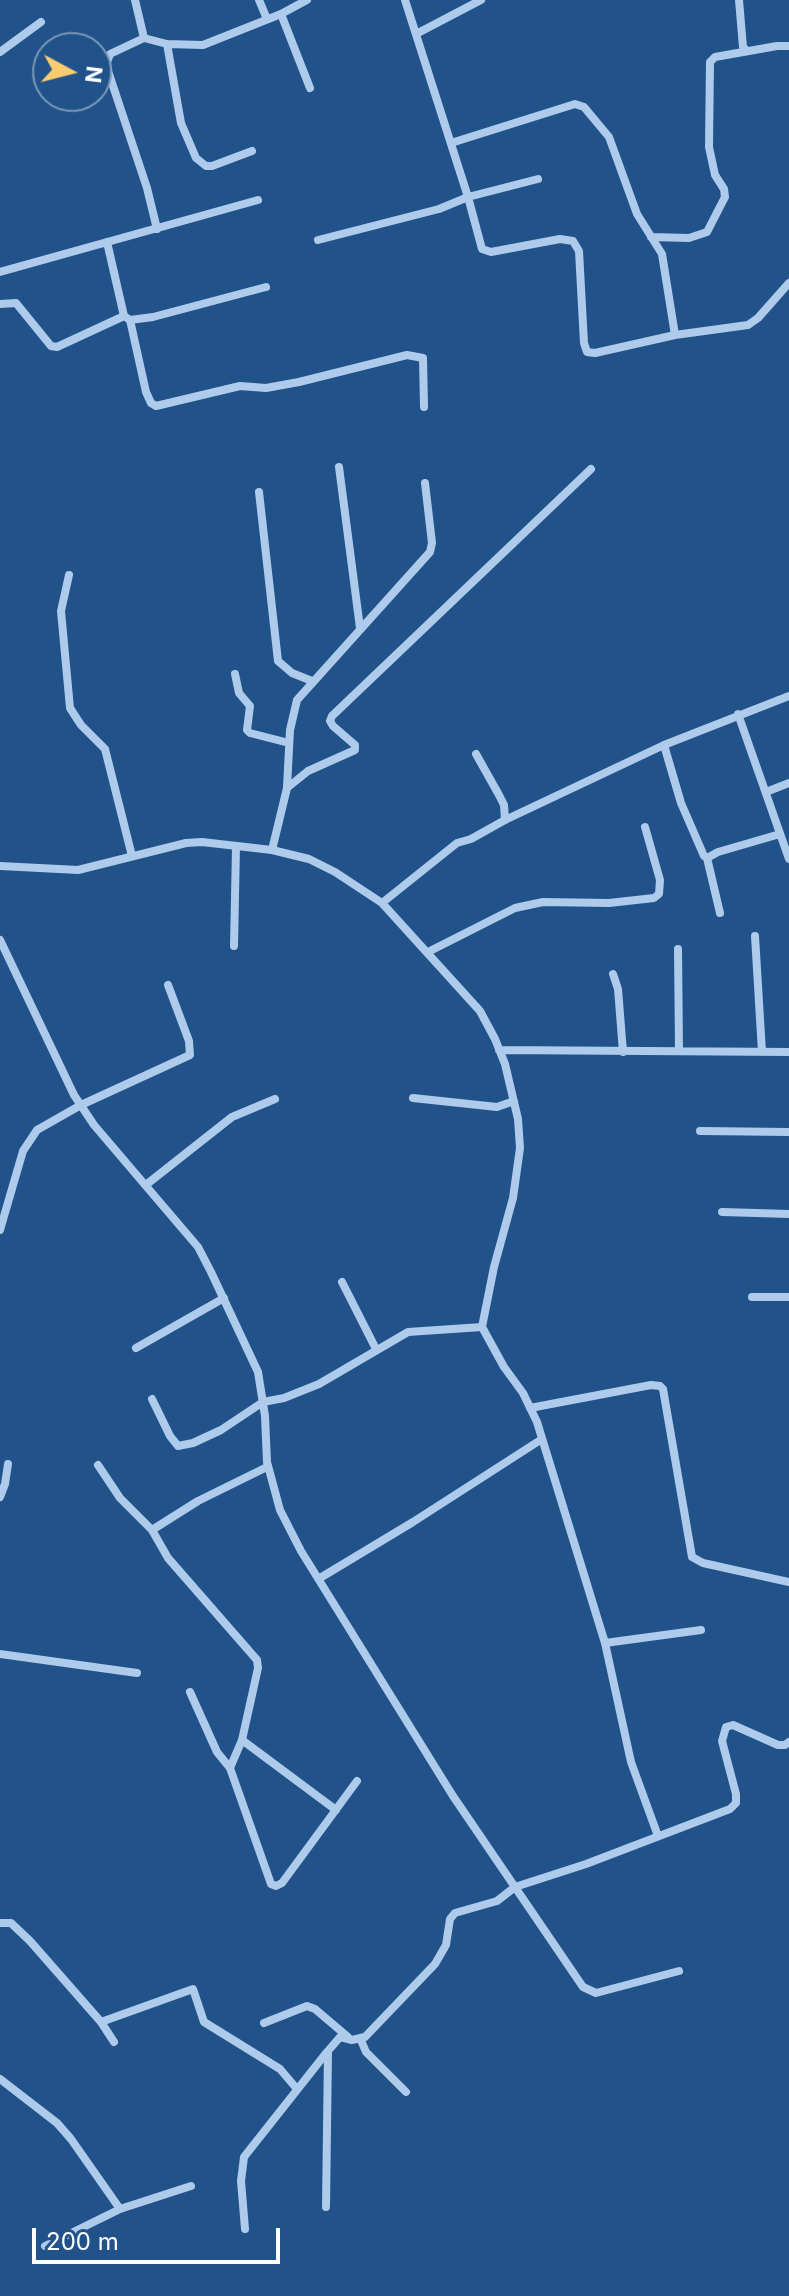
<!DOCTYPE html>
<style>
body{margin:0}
#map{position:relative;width:789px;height:2296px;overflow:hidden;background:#21528a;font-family:Inter,sans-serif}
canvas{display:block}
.north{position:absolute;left:32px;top:32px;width:80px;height:80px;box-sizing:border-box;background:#21528a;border:2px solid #7a97b9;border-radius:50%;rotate:97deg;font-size:22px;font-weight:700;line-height:32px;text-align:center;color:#fff}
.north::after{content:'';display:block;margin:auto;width:28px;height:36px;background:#f7cc6f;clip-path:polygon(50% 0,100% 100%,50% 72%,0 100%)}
.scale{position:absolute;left:32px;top:2228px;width:248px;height:36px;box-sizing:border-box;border:4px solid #fff;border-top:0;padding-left:10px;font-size:24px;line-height:28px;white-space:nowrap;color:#fff;-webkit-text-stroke:6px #21528a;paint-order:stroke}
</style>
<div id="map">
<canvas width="789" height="2296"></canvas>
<div class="north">N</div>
<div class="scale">200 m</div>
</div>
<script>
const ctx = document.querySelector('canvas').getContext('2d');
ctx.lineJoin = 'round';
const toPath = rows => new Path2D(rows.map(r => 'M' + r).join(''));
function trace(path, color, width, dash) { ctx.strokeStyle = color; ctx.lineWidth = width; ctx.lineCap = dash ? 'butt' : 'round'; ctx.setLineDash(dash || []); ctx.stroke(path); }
trace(toPath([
 [135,0,144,38],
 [259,0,267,19],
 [405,0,468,197,482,249,491,252,560,239,573,241,579,251,584,343,587,352,595,353,675,335],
 [739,0,743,47,747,51],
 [281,14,310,88],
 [416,34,481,0],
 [167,44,181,123,196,158,206,166,212,166,252,151],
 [0,52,41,22],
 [451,143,575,104,584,107,609,137,637,214,662,254,675,335,748,325,758,318,789,283],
 [157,229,147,188,108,71,107,62,110,54,144,38,167,44,203,45,281,14,307,0],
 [651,237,689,238,707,232,725,197,724,189,715,175,709,147,710,62,715,57,777,46,789,46],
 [318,240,439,209,468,197,538,179],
 [107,242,124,316,130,320,153,317,266,287],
 [0,272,258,200],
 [0,304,16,303,51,346,57,347,124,316],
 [130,320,146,392,151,403,156,406,240,386,266,388,299,382,407,355,423,358,424,407],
 [339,467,360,628],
 [259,492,278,661,292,673,312,681],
 [69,575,61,611,70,708,81,725,105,749,132,856],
 [235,674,239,693,250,706,247,730,250,733,289,743],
 [738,714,789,859],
 [664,745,681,803,704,856,707,858,718,852,780,834],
 [476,754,499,795,504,805,505,820],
 [287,787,290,730,297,700,430,552,432,543,425,483],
 [766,792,789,783],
 [272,850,287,788,308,771,355,750,355,745,333,726,330,721,332,716,591,469],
 [707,858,720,913],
 [0,866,78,870,186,843,202,842,272,850,309,859,335,872,382,903,480,1011,495,1039,505,1064,518,1119,520,1148,513,1198,494,1267,482,1327,504,1367,523,1393,537,1422,605,1643,631,1762,658,1836],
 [382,903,457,843,471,839,505,820,664,745,789,696],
 [755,936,762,1052],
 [0,940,74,1095,94,1125,198,1247,211,1272,258,1372,265,1416,267,1462,280,1510,301,1551,453,1796,583,1987,596,1993,679,1971],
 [234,946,236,847],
 [678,949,679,1051],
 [428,952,515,908,543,902,609,903,654,898,659,894,660,880,645,827],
 [613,974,618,989,623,1052],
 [499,1050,789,1052],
 [413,1098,497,1107,514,1101],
 [700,1131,789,1132],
 [147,1184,232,1117,275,1099],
 [722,1212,789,1214],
 [0,1230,23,1151,37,1130,81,1105,190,1055,189,1041,168,985],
 [342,1282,376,1349],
 [752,1297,789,1297],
 [136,1348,224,1298],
 [152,1399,170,1436,178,1446,193,1443,221,1430,263,1402,284,1398,319,1384,408,1332,482,1327],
 [530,1408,651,1385,660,1386,663,1389,692,1557,703,1563,789,1582],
 [98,1465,120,1498,152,1530,168,1558,257,1660,258,1668,242,1740,230,1768],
 [0,1497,5,1484,8,1464],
 [152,1530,198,1501,267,1467],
 [320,1578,413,1522,542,1439],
 [605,1643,701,1630],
 [0,1654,137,1673],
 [190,1692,217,1752,230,1768,271,1884,276,1886,282,1883,357,1781],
 [242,1740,336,1810],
 [0,1923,11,1923,30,1941,101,2022],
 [264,2023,307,2006,315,2009,348,2037],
 [360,2038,366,2052,406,2092],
 [114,2042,101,2022,193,1989,204,2022,280,2069,297,2089],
 [0,2079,57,2123,71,2139,120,2209],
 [326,2207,328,2051,340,2037,352,2040,365,2037,435,1964,446,1945,450,1919,455,1913,497,1901,515,1887,586,1864,730,1809,736,1803,736,1794,722,1741,726,1727,733,1725,778,1745,785,1745,789,1742],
 [245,2229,241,2181,244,2157,327,2052],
 [45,2246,120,2209,191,2186]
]), '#aecbeb', 8);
</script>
